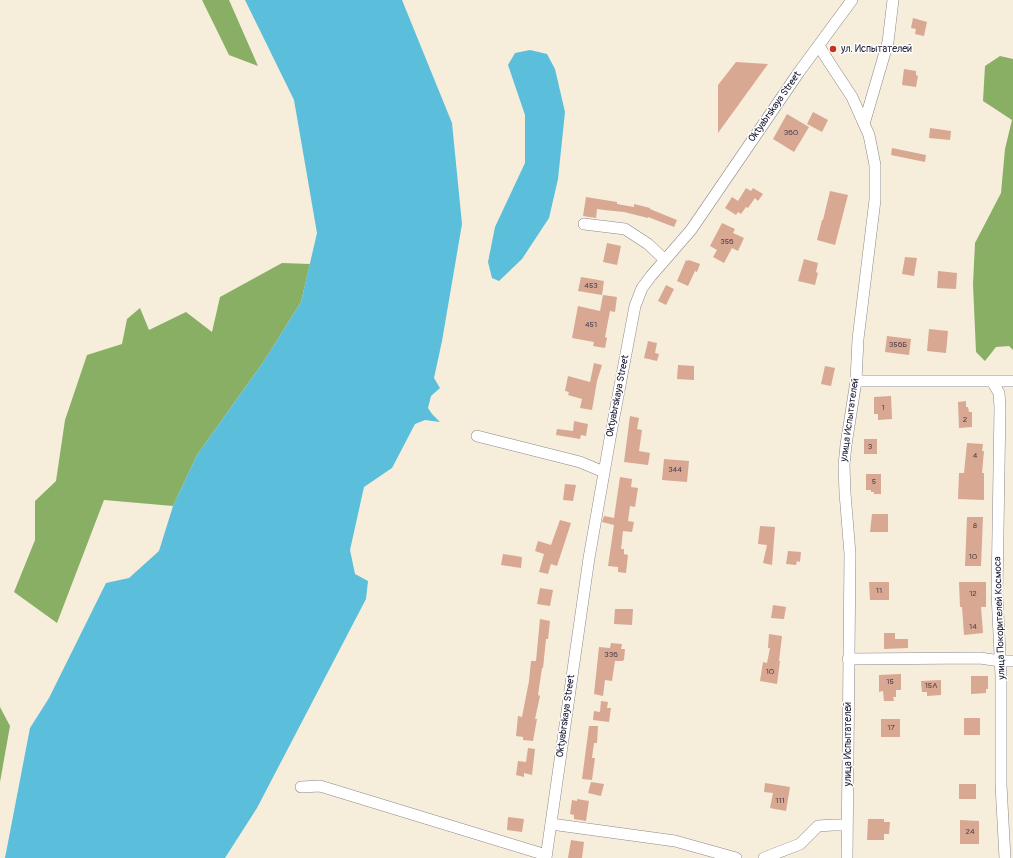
<!DOCTYPE html>
<meta charset="utf-8">
<style>
body{margin:0}
canvas{display:block;background:#f6eddb}
</style>
<canvas width="1013" height="858"></canvas>
<script>
const ctx = document.querySelector('canvas').getContext('2d');
ctx.lineJoin = 'round';
function paint(path, color) { ctx.fillStyle = color; ctx.fill(path, 'evenodd'); }
const toPath = rows => new Path2D(rows.map(r => 'M' + r).join(''));
function trace(path, color, width, dash) { ctx.strokeStyle = color; ctx.lineWidth = width; ctx.lineCap = dash ? 'butt' : 'round'; ctx.setLineDash(dash || []); ctx.stroke(path); }
function drawText(font, color, halo, rows, align = 'center') {
  ctx.font = font + ' Pangolin,sans-serif'; ctx.lineWidth = 3; ctx.setLineDash([]); ctx.textBaseline = 'middle'; ctx.strokeStyle = halo; ctx.fillStyle = color; for (const [text, x, y, turn = 0] of rows) {
    ctx.save(); ctx.translate(x, y); ctx.rotate((+turn || 0) * Math.PI / 180); ctx.textAlign = isNaN(turn) ? turn : align; if (halo) ctx.strokeText(text, 0, 0); ctx.fillText(text, 0, 0); ctx.restore();
  }
}
paint(toPath([
 [202,0,229,0,258,66,229,55],
 [1000,56,1013,59,1013,350,1009,346,996,347,985,361,976,352,973,284,975,243,1001,193,1005,149,1012,120,983,101,985,66],
 [282,263,310,264,301,302,264,361,197,455,173,506,104,500,57,623,14,592,35,540,35,501,56,481,65,420,87,355,122,344,127,319,140,308,149,330,186,312,212,332,220,297],
 [0,707,10,726,0,782]
]), '#89af65');
paint(toPath([
 [245,0,402,0,452,123,462,224,442,341,434,378,440,388,431,396,428,408,432,414,440,422,425,420,415,424,392,468,364,487,350,550,355,574,368,581,366,599,257,808,225,858,5,858,30,728,49,698,106,583,129,578,159,551,173,506,197,455,264,361,301,302,317,233,294,100],
 [530,50,547,54,555,69,565,112,558,179,549,218,522,259,499,281,492,278,488,262,495,227,525,163,525,115,508,65,515,53]
]), '#5bbeda');
paint(toPath([
 [913,18,927,22,924,36,915,34,916,29,911,28],
 [736,62,768,64,718,133,718,85],
 [904,69,916,71,916,75,918,76,916,87,902,85],
 [813,112,828,120,822,132,807,124],
 [787,114,809,127,794,152,773,139],
 [930,128,951,131,950,140,929,138],
 [892,148,926,155,925,162,891,155],
 [746,188,751,191,753,188,763,194,758,201,755,198,748,208,746,207,741,214,738,212,736,215,725,208,732,197,738,201],
 [830,191,848,195,835,245,817,240,822,220,823,220],
 [586,197,617,202,617,204,634,207,634,204,650,208,650,209,677,220,674,227,648,217,648,218,624,212,604,210,597,209,596,218,583,216],
 [722,223,735,229,733,233,744,238,738,251,732,248,724,263,713,257,717,250,710,246],
 [607,243,621,246,617,265,603,262],
 [905,257,917,258,914,276,902,274],
 [804,259,818,263,816,272,818,273,815,285,798,281],
 [686,260,688,261,689,260,700,264,697,272,695,271,688,286,677,281],
 [938,271,957,273,956,289,937,288],
 [581,277,604,281,602,295,578,291],
 [666,285,674,289,666,305,658,301],
 [603,295,617,297,615,312,610,311,605,337,607,338,605,348,593,346,594,342,572,338,578,306,600,311],
 [929,329,948,331,946,353,927,351],
 [887,336,911,339,909,355,885,352],
 [648,341,657,343,655,353,659,354,657,361,644,358],
 [594,363,602,365,597,381,592,410,580,408,582,399,568,395,569,392,565,391,568,376,590,382],
 [678,365,694,366,694,380,677,379],
 [825,366,835,368,831,386,821,384],
 [891,396,892,419,878,420,878,414,874,414,874,397],
 [966,401,966,407,968,407,969,412,972,412,972,427,959,428,958,402],
 [630,416,639,418,637,429,642,430,639,451,650,453,648,465,624,462],
 [574,421,588,424,586,436,581,435,580,439,556,435,557,429,573,431],
 [864,439,877,439,877,454,864,454],
 [967,443,983,444,982,451,984,451,982,473,984,473,984,500,958,499,959,473,964,473],
 [664,459,689,461,687,482,662,480],
 [866,474,881,474,881,494,874,494,874,492,871,492,871,490,866,490],
 [620,477,632,479,631,487,638,488,635,507,630,506,628,521,634,522,632,532,623,531,621,549,624,549,624,554,628,555,626,573,618,572,618,567,608,566,614,525,602,522,604,516,614,518],
 [565,484,576,485,573,501,563,500],
 [872,514,888,514,888,532,870,532],
 [967,517,983,517,981,566,965,566],
 [560,520,571,523,557,566,551,564,548,574,539,572,544,554,535,551,538,541,551,545],
 [760,526,775,527,772,565,763,563,767,545,758,544],
 [788,551,801,552,800,562,797,561,796,565,786,564],
 [503,554,522,557,521,568,501,565],
 [869,582,889,582,889,600,870,600],
 [959,582,986,582,986,607,981,607,983,633,964,635,962,607,960,607],
 [540,588,553,590,550,606,537,604],
 [773,605,786,607,784,619,771,618],
 [615,609,633,609,632,625,614,624],
 [540,619,550,621,548,639,546,639,543,668,542,668,538,695,540,696,535,719,537,719,533,741,523,740,523,737,516,736,518,716,522,717,529,681,531,661,536,661],
 [884,633,895,633,895,639,908,639,908,648,884,649],
 [769,634,782,636,779,661,780,661,777,684,760,681,763,662,767,663,770,648,768,648],
 [611,643,622,644,621,649,625,649,624,660,622,661,615,661,612,681,605,680,603,696,594,694,599,647,610,648],
 [901,674,901,690,896,690,896,697,893,697,894,701,884,701,883,691,879,692,879,675],
 [971,676,988,676,988,689,986,689,986,693,971,694],
 [941,680,941,695,927,696,927,692,922,692,921,681],
 [601,701,608,702,607,708,611,708,609,722,593,720,594,711,600,712],
 [964,718,980,718,980,735,964,735],
 [881,719,900,719,900,737,881,737],
 [589,726,598,726,597,743,594,743,592,758,595,758,592,780,582,779],
 [528,748,535,749,532,775,524,773,524,777,516,775,518,761,526,762],
 [591,782,604,784,601,796,588,793],
 [765,783,790,787,786,811,770,808,773,793,764,792],
 [959,784,976,784,976,799,959,799],
 [577,799,589,801,586,821,574,819,574,815,570,814,572,800,577,801],
 [508,817,524,819,522,832,507,830],
 [868,819,884,819,884,822,890,822,889,834,884,834,884,840,867,840],
 [960,820,979,821,979,844,960,844],
 [571,840,584,842,582,858,568,858]
]), '#d8a892');
const minor = toPath([
 [819,46,829,62,852,97,869,135,875,165,875,200,858,339,856,381,846,445,844,465,845,493,850,554,847,858],
 [864,124,888,42,893,0],
 [584,224,625,229,648,244,665,260],
 [856,381,1013,381],
 [992,381,999,393,1000,407,997,593,1001,676,1001,785,1005,858],
 [477,436,580,462,604,472],
 [848,659,980,658,1000,661,1013,661],
 [301,787,320,786,546,855],
 [551,824,675,841,736,858],
 [546,858,589,558,611,433,635,306,642,288,651,276,691,230,799,72,852,0],
 [764,858,800,844,818,826,833,825,847,825]
]);
trace(minor, '#8c888b', 12);
trace(minor, '#fff', 11);
for (const [x, y, r, color] of [
 [833,49,4,"#c8321e"]
]) { const dot = new Path2D(); dot.arc(x, y, r, 0, 2 * Math.PI); ctx.fillStyle = color; ctx.fill(dot); trace(dot, '#fff', 1.5); }
drawText('8px', '#504451', null, [
 ["360",791,133],
 ["356",727,242],
 ["453",591,286],
 ["451",591,325],
 ["356Б",898,345],
 ["1",883,408],
 ["2",965,420],
 ["3",870,447],
 ["4",975,456],
 ["344",675,470],
 ["5",874,482],
 ["8",975,526],
 ["10",973,557],
 ["11",879,591],
 ["12",973,594],
 ["14",973,627],
 ["336",611,655],
 ["10",770,672],
 ["15",890,682],
 ["15А",931,686],
 ["17",891,728],
 ["111",780,801],
 ["24",970,832]
]);
drawText('10px', '#22223b', '#fff', [
 ["ул. Испытателей",841,49]
], 'left');
drawText('10px', '#22223b', '#fff', [
 ["Oktyabrskaya Street",775,107,-55],
 ["Oktyabrskaya Street",618,396,-79],
 ["улица Испытателей",850,420,-82],
 ["улица Покорителей Космоса",1000,618,-92],
 ["Oktyabrskaya Street",566,716,-82],
 ["улица Испытателей",848,744,-90]
]);
</script>
